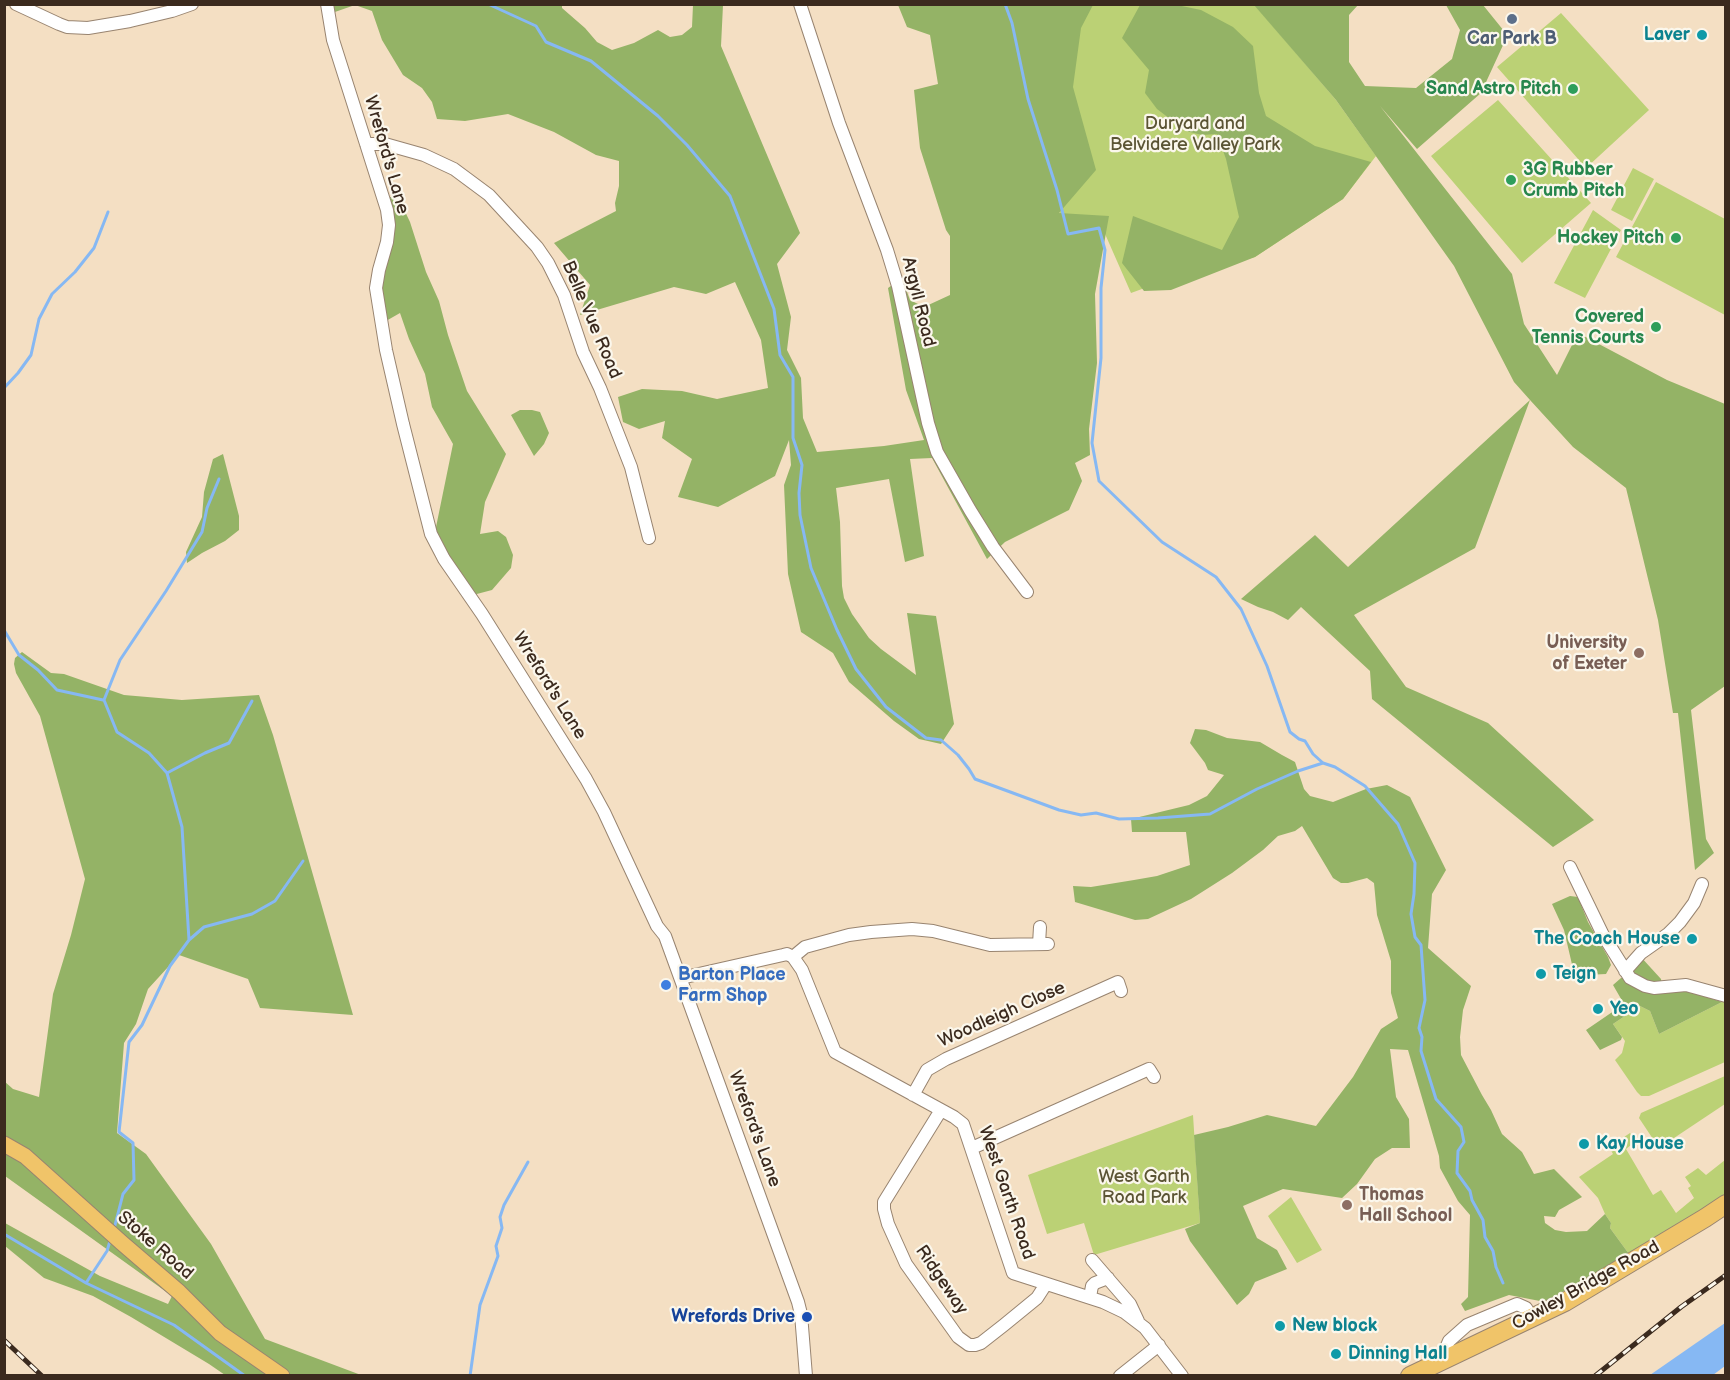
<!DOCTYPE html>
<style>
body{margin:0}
#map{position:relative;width:1730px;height:1380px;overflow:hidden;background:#f4dfc3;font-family:"Balsamiq Sans",sans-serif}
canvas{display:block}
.frame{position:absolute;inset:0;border:6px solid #3b2a1e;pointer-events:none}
</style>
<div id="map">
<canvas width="1730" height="1380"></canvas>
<div class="frame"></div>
</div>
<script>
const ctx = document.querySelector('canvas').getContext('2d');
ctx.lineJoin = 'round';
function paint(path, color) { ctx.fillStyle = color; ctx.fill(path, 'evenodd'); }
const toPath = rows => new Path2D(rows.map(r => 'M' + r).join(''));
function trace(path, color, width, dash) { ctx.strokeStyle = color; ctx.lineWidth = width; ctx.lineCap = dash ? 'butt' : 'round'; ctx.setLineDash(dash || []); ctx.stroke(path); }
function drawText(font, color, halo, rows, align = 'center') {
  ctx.font = font + ' "Balsamiq Sans",sans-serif'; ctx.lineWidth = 4.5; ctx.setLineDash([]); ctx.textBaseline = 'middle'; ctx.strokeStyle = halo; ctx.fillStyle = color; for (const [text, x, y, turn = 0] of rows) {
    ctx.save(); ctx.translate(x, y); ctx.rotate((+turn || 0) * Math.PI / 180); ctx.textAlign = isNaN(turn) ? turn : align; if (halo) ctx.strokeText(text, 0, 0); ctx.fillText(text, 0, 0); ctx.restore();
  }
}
paint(toPath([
 [997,5,1255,5,1336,100,1376,156,1343,199,1255,257,1153,285,1131,293,1102,227,1067,238],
 [1561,13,1649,110,1586,168,1497,67],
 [1498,100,1591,203,1522,263,1431,156],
 [1633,168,1654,179,1632,221,1611,210],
 [1656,182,1725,219,1725,315,1616,257],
 [1593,210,1621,230,1585,298,1554,283],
 [1722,1002,1725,1002,1725,1062,1649,1096,1641,1096,1637,1092,1615,1060,1622,1053,1625,1041,1613,1024,1640,1006,1650,1011,1659,1034],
 [1725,1076,1725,1104,1659,1148,1639,1118,1641,1113],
 [1193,1115,1200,1223,1094,1255,1084,1223,1047,1234,1028,1175],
 [1630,1133,1636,1141,1626,1149,1653,1195,1661,1190,1676,1213,1694,1198,1688,1188,1691,1186,1685,1177,1698,1168,1706,1175,1725,1160,1725,1195,1629,1254,1610,1228,1611,1223,1605,1214,1598,1198,1579,1177,1613,1154,1609,1147],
 [1291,1197,1322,1250,1297,1263,1268,1216]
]), '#bbd175');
paint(toPath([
 [330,5,562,5,562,8,585,28,597,42,612,50,634,43,658,30,670,37,682,35,692,27,693,5,723,5,721,46,800,233,777,264,791,317,787,350,801,378,803,418,817,452,884,446,924,440,906,390,888,288,902,278,910,300,924,307,950,295,950,236,946,230,920,148,914,90,938,84,930,35,907,27,898,5,1093,5,1081,28,1073,87,1096,170,1059,213,1109,216,1095,294,1097,363,1089,429,1090,455,1075,463,1082,481,1069,510,1005,542,987,559,932,458,910,459,924,556,905,562,889,479,836,488,840,522,842,586,844,598,852,614,869,638,881,649,916,675,907,613,936,616,954,724,941,744,919,739,894,721,849,682,833,653,801,632,788,574,784,485,791,465,789,440,775,476,718,507,678,497,692,459,662,438,665,421,639,429,623,422,618,397,642,389,682,391,717,399,768,388,761,340,735,282,706,294,674,287,580,315,590,285,554,243,616,211,615,203,619,186,619,161,596,155,554,132,508,114,465,121,437,119,432,102,422,88,403,75,382,40,372,11,355,5,332,13],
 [1140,5,1177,5,1201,10,1233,27,1253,46,1259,93,1266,116,1315,146,1371,162,1343,199,1255,257,1171,290,1144,291,1122,263,1133,216,1222,250,1239,217,1226,159,1217,134,1202,135,1186,131,1157,109,1145,93,1149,70,1122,38],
 [1254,5,1358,5,1349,15,1349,62,1365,86,1416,88,1452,59,1460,30,1446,5,1483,5,1504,31,1504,43,1481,93,1417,149,1380,106,1512,274,1524,324,1557,375,1578,333,1667,380,1725,404,1725,686,1691,710,1706,839,1714,853,1695,870,1678,713,1673,713,1658,620,1626,488,1573,447,1530,400,1475,548,1354,615,1406,687,1488,723,1594,820,1553,847,1372,699,1370,671,1301,607,1288,620,1273,612,1258,607,1241,599,1315,535,1348,567,1530,400,1514,382,1454,266,1336,100],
 [386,197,398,197,410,222,426,272,439,301,448,335,467,391,506,454,485,502,480,534,498,531,506,537,513,555,511,568,492,590,473,595,435,532,453,444,432,407,425,374,409,339,400,313,386,321,380,294],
 [520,410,532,410,540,412,549,433,544,444,534,456,511,415],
 [223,454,239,516,239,530,225,541,202,553,187,563,186,552,202,517,204,492,213,459],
 [22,652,51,673,64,674,124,695,182,700,259,695,273,735,353,1015,260,1008,248,979,179,955,148,989,136,1024,124,1043,117,1133,146,1154,211,1244,265,1339,361,1375,225,1375,209,1364,131,1317,93,1296,44,1278,5,1246,5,1223,100,1276,168,1304,172,1296,5,1176,4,1081,13,1089,39,1097,53,994,71,935,85,879,40,716,16,673,14,664,15,658],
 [1195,729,1206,730,1227,738,1260,742,1282,755,1295,762,1304,789,1310,796,1333,802,1366,789,1387,785,1410,797,1446,870,1432,894,1428,948,1471,986,1463,1010,1460,1037,1461,1055,1482,1095,1491,1110,1502,1134,1522,1152,1534,1174,1554,1169,1582,1197,1559,1210,1555,1217,1544,1216,1545,1223,1555,1230,1566,1232,1587,1231,1605,1214,1611,1223,1610,1228,1629,1254,1545,1302,1509,1295,1465,1311,1461,1304,1468,1297,1470,1215,1458,1201,1440,1168,1439,1156,1408,1050,1390,1049,1396,1097,1409,1119,1410,1148,1392,1148,1375,1159,1357,1184,1342,1198,1283,1189,1243,1206,1257,1238,1277,1250,1287,1269,1255,1282,1249,1294,1237,1305,1190,1241,1185,1229,1200,1223,1194,1135,1228,1127,1267,1115,1316,1126,1353,1077,1381,1029,1398,1018,1391,993,1391,961,1377,915,1374,883,1367,878,1348,883,1341,883,1333,878,1302,826,1295,831,1278,836,1263,850,1232,873,1191,899,1148,919,1135,920,1075,902,1073,886,1091,887,1134,880,1157,876,1190,865,1186,832,1132,832,1131,819,1189,805,1207,796,1224,775,1208,770,1205,763,1190,743],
 [1570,896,1578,897,1588,922,1608,957,1611,965,1606,974,1586,975,1574,973,1564,930,1552,904],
 [1640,956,1661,979,1663,991,1685,990,1722,1002,1659,1034,1650,1011,1640,1006,1613,1024,1622,1037,1621,1040,1600,1050,1586,1030,1624,1004,1613,985,1621,978,1626,978,1631,966]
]), '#94b366');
paint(toPath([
 [1725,1323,1725,1366,1713,1375,1650,1375]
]), '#86b8f3');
trace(toPath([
 [488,4,536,26,546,42,591,61,658,116,687,145,730,196,774,309,780,355,793,377,793,438,802,465,799,493,800,515,811,568,837,630,856,669,886,707,926,738,941,740,958,755,969,769,975,779,1059,810,1081,815,1096,813,1119,819,1158,818,1210,814,1257,789,1298,771,1323,763],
 [1005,4,1012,23,1028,99,1057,190,1068,234,1099,228,1105,250,1101,288,1101,358,1092,443,1099,481,1162,542,1216,577,1241,609,1267,666,1290,732,1299,739,1305,741,1313,754,1323,763,1335,767,1365,786,1398,824,1415,863,1414,894,1411,914,1415,937,1421,945,1425,1000,1419,1028,1422,1037,1421,1051,1436,1099,1461,1127,1464,1142,1458,1151,1457,1173,1470,1191,1472,1200,1483,1220,1485,1237,1493,1251,1496,1267,1503,1283],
 [4,388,18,373,31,355,39,319,52,294,75,272,94,248,108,212],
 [4,630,19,655,38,670,57,690,103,700],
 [167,773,205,753,229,743,252,701],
 [189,940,204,927,252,914,275,901,303,861],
 [114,1229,123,1194,134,1180,133,1143,119,1132,129,1042,142,1025,170,966,189,940,182,827,167,773,149,753,117,732,104,700,120,660,166,591,202,532,207,508,219,479],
 [4,1234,86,1283,174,1325,245,1376],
 [86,1283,107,1251,110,1241],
 [470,1376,480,1305,498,1256,496,1246,502,1228,500,1217,504,1205,528,1162]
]), '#86b8f3', 3);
const minor = toPath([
 [16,4,59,24,67,27,88,28,130,21,172,11,192,4],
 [327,4,333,40,387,210,389,225,387,242,379,270,376,288,386,350,403,424,431,534,444,559,482,614,586,779,604,812,657,926,665,936,798,1302,801,1314,806,1376],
 [800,4,839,123,887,250,898,286,928,423,937,452,970,510,993,547,1027,592],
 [366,144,385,144,424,155,454,169,489,195,537,247,548,263,564,295,583,352,600,388,631,467,649,538],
 [1570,867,1603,935,1630,978,1645,986,1654,988,1686,985,1726,996],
 [1039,944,1040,927],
 [793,957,805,947,849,935,871,932,912,929,933,931,990,945,1048,944],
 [1625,971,1641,953,1668,934,1680,922,1694,903,1702,884],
 [681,978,783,955,787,954,793,957,802,970,835,1052,954,1117,963,1124,1013,1273,1103,1302,1124,1312,1145,1328,1182,1376],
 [913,1095,927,1070,946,1059,1118,982,1121,991],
 [941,1110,884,1202,884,1209,888,1224,906,1264,958,1337,969,1345,975,1345,981,1343,1004,1325,1037,1298,1046,1284],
 [972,1148,1149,1069,1154,1077],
 [1092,1260,1130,1304,1138,1321],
 [1090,1297,1092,1286,1095,1283,1108,1278],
 [1441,1360,1449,1341,1467,1325,1517,1304,1526,1308,1533,1319],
 [1120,1376,1159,1345]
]);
const major = toPath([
 [4,1144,25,1156,122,1243,179,1292,220,1333,282,1376]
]);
const highway = toPath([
 [1410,1376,1565,1302,1705,1218,1726,1204]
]);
trace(minor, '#988470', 14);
trace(major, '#988470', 17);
trace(highway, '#988470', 20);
trace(minor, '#fff', 12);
trace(major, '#f0c469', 15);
trace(highway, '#f0c469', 18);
const rail = toPath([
 [4,1340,42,1376],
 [1595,1376,1681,1307,1726,1275]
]);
trace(rail, '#3b2a1e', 5);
trace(rail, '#fbf7ec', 3, [9]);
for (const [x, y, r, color] of [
 [1512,19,6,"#5c6f8a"],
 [1702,35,6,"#0f9aa8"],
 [1573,89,6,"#2e9e5b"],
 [1511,180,6,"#2e9e5b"],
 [1676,238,6,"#2e9e5b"],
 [1656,327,6,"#2e9e5b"],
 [1639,653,6,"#8d6e63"],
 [1692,939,6,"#0f9aa8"],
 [1541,974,6,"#0f9aa8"],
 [666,985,6,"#3f7fe0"],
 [1598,1009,6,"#0f9aa8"],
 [1584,1144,6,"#0f9aa8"],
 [1347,1205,6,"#8d6e63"],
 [807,1317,6,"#1a4fb4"],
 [1280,1326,6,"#0f9aa8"],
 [1336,1354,6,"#0f9aa8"]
]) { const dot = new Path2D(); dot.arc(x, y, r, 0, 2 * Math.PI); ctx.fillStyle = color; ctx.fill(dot); trace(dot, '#fbf7ec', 2); }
drawText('bold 18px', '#0d838f', '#fbf7ec', [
 ["Laver",1690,35,"right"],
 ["The Coach House",1680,939,"right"],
 ["Teign",1553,974],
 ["Yeo",1610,1009],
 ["Kay House",1596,1144],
 ["New block",1292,1326],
 ["Dinning Hall",1348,1354]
], 'left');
drawText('bold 18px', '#4e5e75', '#fbf7ec', [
 ["Car Park B",1512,39]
]);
drawText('bold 18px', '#27864d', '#fbf7ec', [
 ["Sand Astro Pitch",1561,89],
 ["3G Rubber",1523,170,"left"],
 ["Crumb Pitch",1523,191,"left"],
 ["Hockey Pitch",1664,238],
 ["Covered",1644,317],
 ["Tennis Courts",1644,338]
], 'right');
drawText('18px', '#5b5434', '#fbf7ec', [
 ["Duryard and",1195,124],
 ["Belvidere Valley Park",1195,145],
 ["West Garth",1144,1177],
 ["Road Park",1144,1198]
]);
drawText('18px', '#3b2a1e', '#fbf7ec', [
 ["Wreford's Lane",386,155,74],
 ["Argyll Road",918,302,76],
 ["Belle Vue Road",591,320,67],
 ["Wreford's Lane",549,686,58],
 ["Woodleigh Close",1002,1015,-24],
 ["Wreford's Lane",754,1129,70],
 ["West Garth Road",1006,1193,71],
 ["Stoke Road",155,1246,41],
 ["Ridgeway",941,1280,56],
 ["Cowley Bridge Road",1586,1286,-29]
]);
drawText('bold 18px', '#785e54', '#fbf7ec', [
 ["University",1627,643],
 ["of Exeter",1627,664],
 ["Thomas",1359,1195,"left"],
 ["Hall School",1359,1216,"left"]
], 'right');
drawText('bold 18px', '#366cbe', '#fbf7ec', [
 ["Barton Place",678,975],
 ["Farm Shop",678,996]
], 'left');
drawText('bold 18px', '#164399', '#fbf7ec', [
 ["Wrefords Drive",795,1317]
], 'right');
</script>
